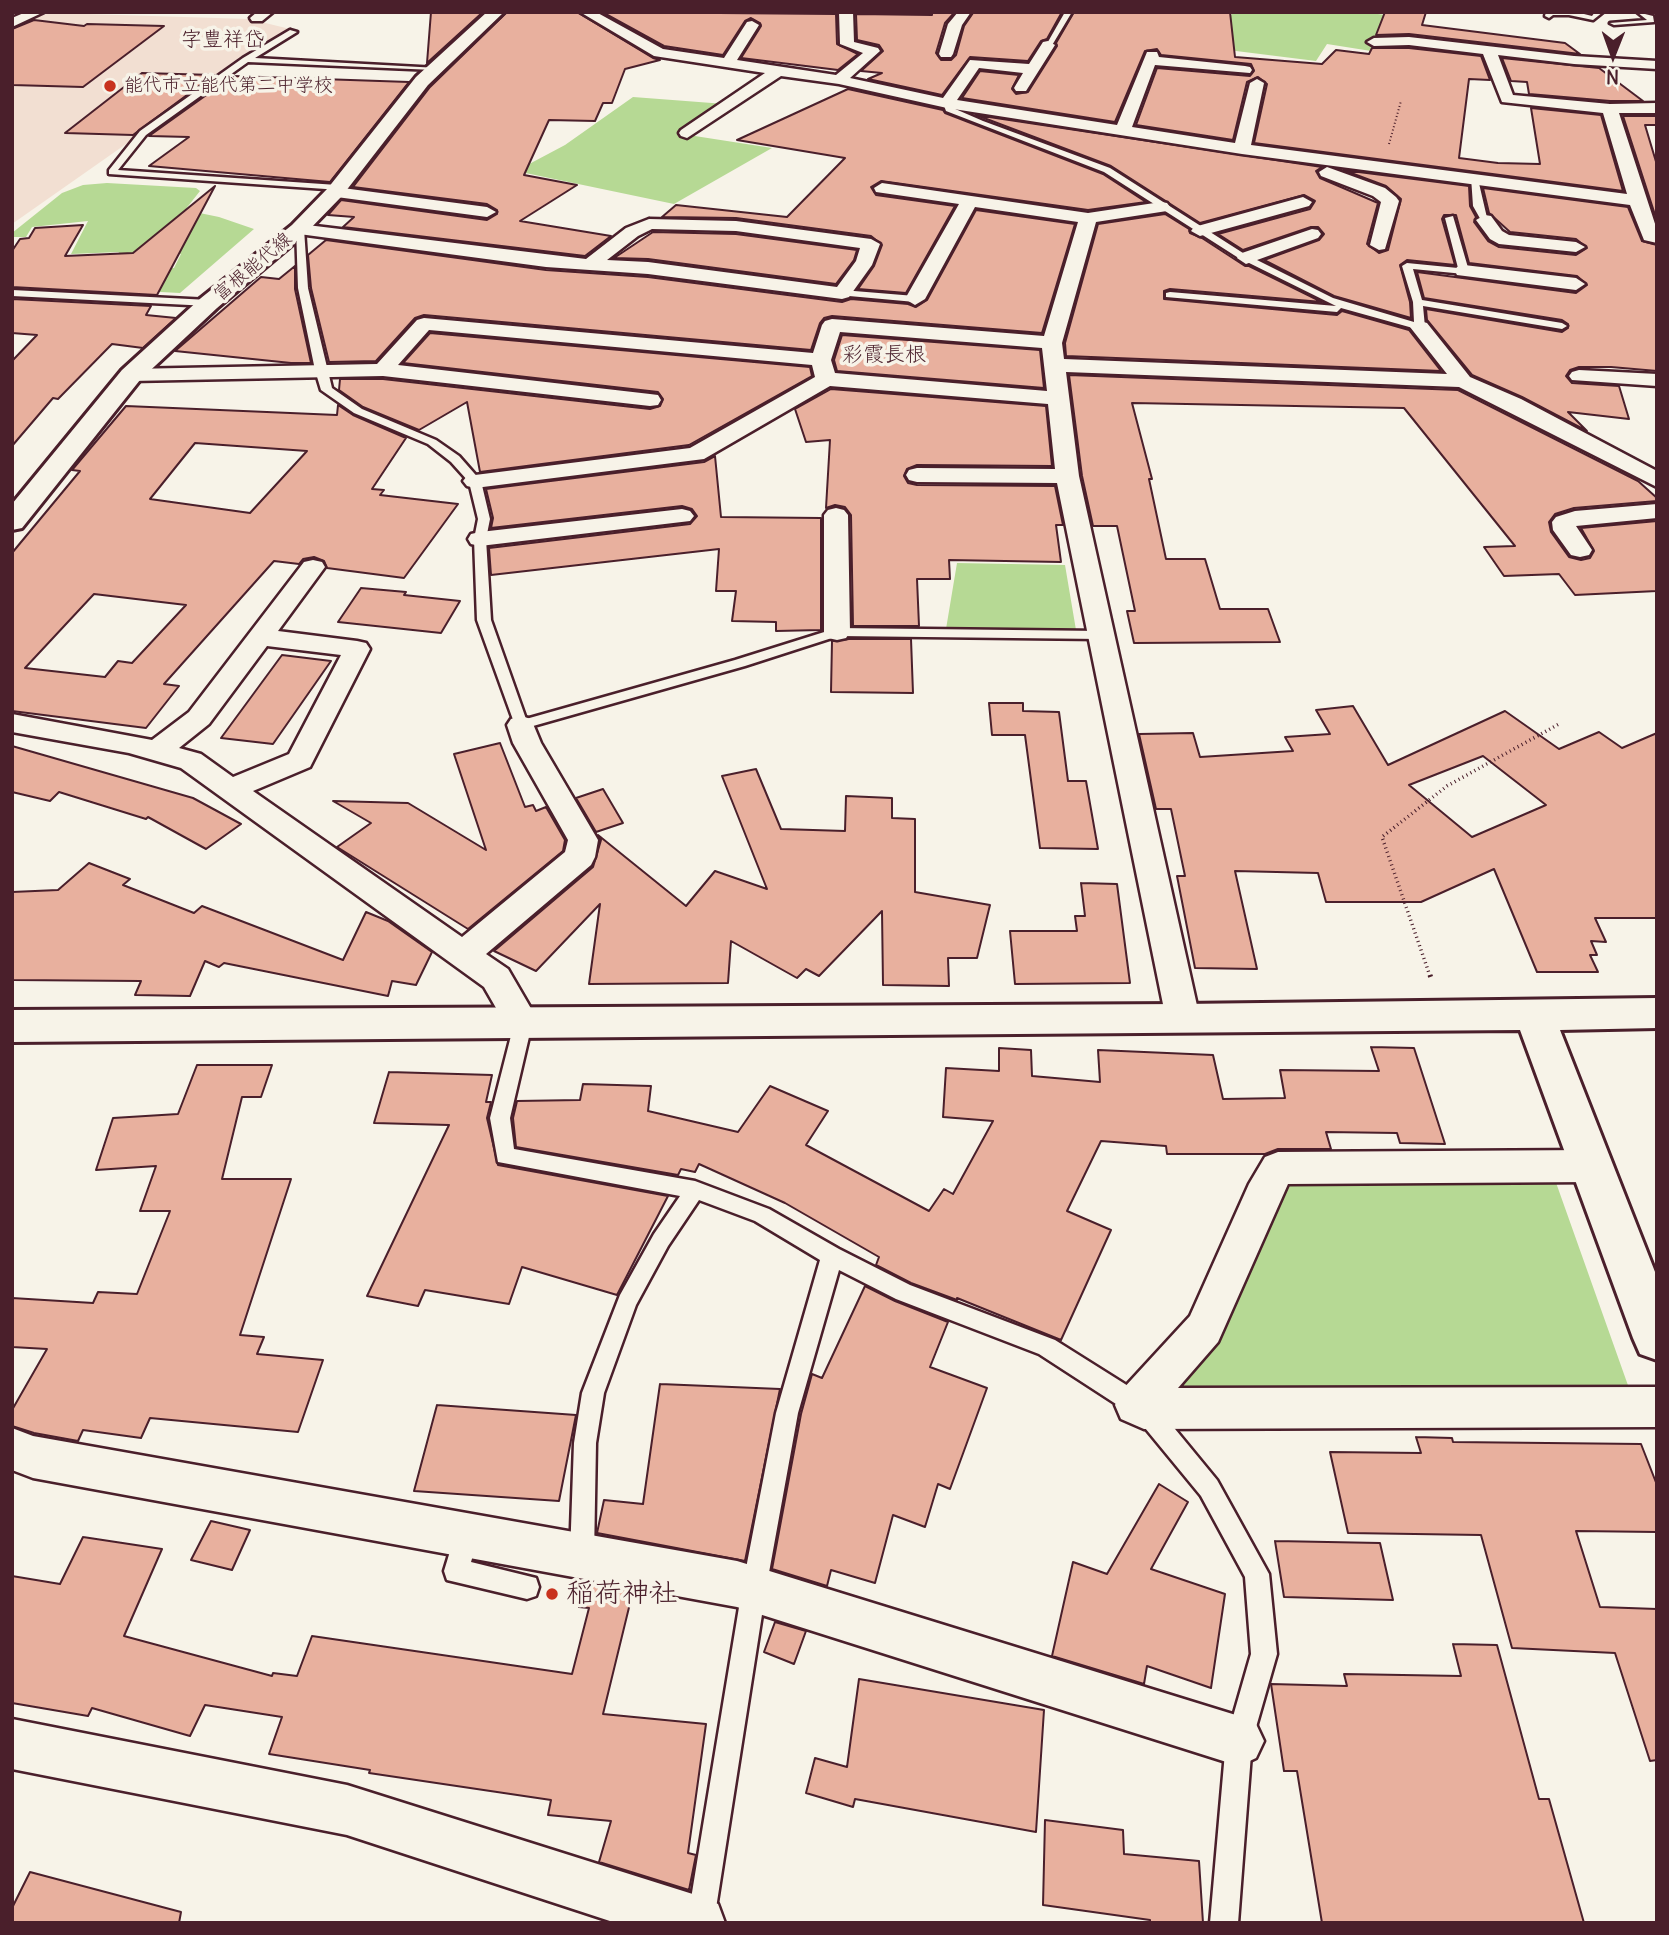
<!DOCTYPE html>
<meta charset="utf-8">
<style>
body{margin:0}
#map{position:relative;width:1669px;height:1935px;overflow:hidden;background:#f7f3e8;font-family:Delius,sans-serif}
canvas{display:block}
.frame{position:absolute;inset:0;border:14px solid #4a1f2b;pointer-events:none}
.north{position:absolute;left:1578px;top:21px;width:70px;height:70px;-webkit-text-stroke:5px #f7f3e8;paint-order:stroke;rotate:181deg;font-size:19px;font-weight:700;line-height:28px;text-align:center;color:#4a1f2b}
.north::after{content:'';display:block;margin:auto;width:24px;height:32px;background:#4a1f2b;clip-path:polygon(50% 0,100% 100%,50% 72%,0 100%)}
</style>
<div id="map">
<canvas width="1669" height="1935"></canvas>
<div class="frame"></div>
<div class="north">N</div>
</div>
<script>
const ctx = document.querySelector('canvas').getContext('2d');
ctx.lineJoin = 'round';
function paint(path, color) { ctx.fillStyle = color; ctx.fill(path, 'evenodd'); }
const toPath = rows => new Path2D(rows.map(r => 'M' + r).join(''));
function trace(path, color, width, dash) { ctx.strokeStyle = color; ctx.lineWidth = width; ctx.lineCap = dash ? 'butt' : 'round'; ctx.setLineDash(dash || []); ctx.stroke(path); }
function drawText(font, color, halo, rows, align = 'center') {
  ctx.font = font + ' Delius,"Klee One",sans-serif'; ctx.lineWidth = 7; ctx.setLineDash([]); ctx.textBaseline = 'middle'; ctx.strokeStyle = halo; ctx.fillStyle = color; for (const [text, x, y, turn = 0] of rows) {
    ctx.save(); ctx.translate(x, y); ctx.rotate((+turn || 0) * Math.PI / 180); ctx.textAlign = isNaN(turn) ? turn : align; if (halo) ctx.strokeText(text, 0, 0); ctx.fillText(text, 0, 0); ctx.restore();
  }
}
paint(toPath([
 [54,13,249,19,290,29,12,224,12,26,34,16]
]), '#f2dfd2');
paint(toPath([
 [1233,12,1361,12,1403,17,1390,54,1327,44,1316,61,1212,48],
 [633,97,725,104,682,134,772,148,674,204,516,171,565,145],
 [107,183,196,188,200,191,185,210,219,217,254,229,180,293,122,290,135,269,174,268,181,254,116,258,119,252,71,254,88,221,32,227,26,237,12,237,12,233,62,193,83,185],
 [957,563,1065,565,1076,630,946,629],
 [1286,1176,1554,1177,1630,1391,1174,1400,1168,1385]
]), '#b6d994');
const building = toPath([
 [431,12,483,12,427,63,431,12],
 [507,12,577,12,653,58,660,60,625,69,612,103,603,103,595,121,549,120,524,175,577,185,520,221,611,236,585,256,343,227,354,217,328,215,341,200,487,220,497,214,497,210,487,204,353,187,430,87,507,12],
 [602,12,836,14,837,44,858,54,838,70,741,58,761,26,760,23,751,18,745,21,723,55,664,46,602,12],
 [994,12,1062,12,1047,39,1041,41,1028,61,970,57,942,95,868,79,882,73,861,71,883,51,879,45,857,40,856,14,932,15,932,13,954,13,945,23,936,53,941,60,951,60,956,55,964,26,973,13,994,12],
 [1074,12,1230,12,1235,57,1322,64,1336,50,1369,54,1372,48,1409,48,1481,56,1490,80,1469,79,1459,158,1498,163,1540,164,1531,108,1601,115,1623,191,1254,143,1267,84,1258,77,1247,82,1233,140,1136,125,1157,68,1250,76,1254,71,1251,64,1161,55,1157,49,1145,51,1115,122,962,98,980,71,1019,75,1012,89,1016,94,1028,92,1057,46,1056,43,1074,12],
 [1385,12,1426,12,1422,25,1565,43,1580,54,1409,34,1376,35,1385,12],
 [34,20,84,26,87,24,164,26,83,87,12,85,12,29,34,20],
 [1502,58,1599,68,1643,101,1610,101,1529,94,1527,82,1511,81,1502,58],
 [142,73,214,75,133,135,65,133,142,73],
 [233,76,409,82,330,182,149,166,189,137,149,136,233,76],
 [848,89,943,110,945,113,1103,174,1146,202,1088,210,881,181,871,187,876,195,955,206,906,293,858,289,874,266,882,245,871,236,736,218,662,217,676,205,787,217,845,158,737,140,848,89],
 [976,115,1322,167,1316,171,1320,178,1378,203,1367,244,1379,253,1388,250,1401,199,1386,186,1343,170,1469,186,1470,206,1476,217,1474,222,1488,241,1499,247,1576,255,1587,248,1576,239,1510,232,1489,213,1483,188,1628,207,1642,241,1657,245,1657,371,1611,367,1579,367,1570,370,1566,376,1572,383,1619,386,1629,419,1568,412,1587,431,1522,397,1472,375,1427,320,1426,309,1562,332,1568,328,1568,324,1562,320,1424,298,1417,272,1576,293,1587,285,1577,276,1469,263,1456,215,1444,215,1442,219,1455,265,1407,260,1400,265,1410,302,1411,318,1334,296,1264,260,1319,240,1324,234,1318,227,1311,227,1243,250,1218,234,1310,209,1315,201,1304,195,1200,223,1111,166,976,115],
 [1623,116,1657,116,1657,125,1645,125,1657,165,1657,221,1623,116],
 [215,186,157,295,12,287,12,251,20,239,29,238,35,228,83,225,65,256,133,253,215,186],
 [976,210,1075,224,1042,333,832,316,824,318,820,323,811,350,424,315,415,318,376,361,329,362,311,288,308,255,326,240,546,270,648,277,842,302,851,299,908,304,916,307,927,300,976,210],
 [1165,214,1189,229,1190,233,1202,238,1245,266,1249,266,1322,302,1170,289,1164,291,1164,299,1337,315,1342,311,1409,330,1441,371,1066,356,1065,343,1098,224,1165,214],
 [653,232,736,234,857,250,854,260,836,284,648,259,614,258,653,232],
 [295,266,295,289,311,363,291,363,175,351,261,277,279,279,295,266],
 [12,299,151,306,146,315,176,318,143,348,112,344,58,399,53,398,12,446,12,361,37,335,12,333,12,299],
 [430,333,810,367,812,376,689,445,480,472,467,402,419,430,363,407,339,390,340,379,383,379,650,409,660,406,663,399,658,392,403,363,430,333],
 [842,335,1040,350,1044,388,837,371,834,360,842,335],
 [1069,375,1458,390,1638,481,1657,498,1657,501,1574,508,1555,514,1549,522,1551,532,1569,557,1581,560,1590,558,1594,551,1581,528,1657,521,1657,591,1575,595,1559,574,1504,576,1484,547,1515,546,1404,408,1132,403,1152,479,1149,479,1166,559,1205,559,1220,609,1268,609,1280,642,1134,643,1127,611,1135,611,1117,526,1093,526,1082,476,1069,375],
 [831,389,1046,406,1052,466,917,465,907,469,904,476,908,483,917,485,1055,486,1063,525,1056,525,1061,562,949,560,950,579,917,579,919,626,853,626,851,515,845,507,835,505,826,508,830,440,806,442,795,409,831,389],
 [338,405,353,415,406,438,372,489,384,490,380,495,458,504,404,578,327,568,324,561,314,557,303,559,299,564,274,561,164,684,179,686,146,728,12,711,12,553,80,471,72,470,126,406,337,415,338,405],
 [195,443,307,451,250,513,150,499,195,443],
 [94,594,186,605,132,663,118,661,105,677,25,668,94,594],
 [715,456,721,517,821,518,821,630,776,631,776,622,732,621,736,591,716,591,719,549,491,575,489,548,690,524,697,516,692,509,682,506,491,528,493,518,486,489,704,462,715,456],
 [361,588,406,592,404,595,460,601,441,633,338,622,361,588],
 [849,639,911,639,913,693,831,692,832,641,849,639],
 [282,655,331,661,273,744,221,738,282,655],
 [989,703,1023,703,1023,711,1059,712,1068,781,1086,781,1098,849,1040,848,1025,735,992,735,989,703],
 [1353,706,1388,765,1505,711,1559,749,1599,732,1622,748,1657,733,1657,918,1595,918,1606,942,1591,941,1597,955,1590,955,1598,972,1537,972,1494,869,1421,902,1326,902,1318,873,1235,871,1257,969,1195,968,1177,876,1185,876,1171,809,1156,809,1139,734,1193,733,1200,757,1293,751,1285,737,1330,734,1316,710,1353,706],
 [1483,756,1546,805,1472,837,1409,785,1483,756],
 [500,743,525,807,533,805,536,811,546,807,565,840,563,851,468,929,337,847,371,823,333,801,408,803,486,850,454,754,500,743],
 [12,746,193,798,241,824,206,849,148,817,146,819,59,792,50,801,12,792,12,746],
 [756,769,781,829,845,831,846,796,892,798,892,818,915,819,915,892,990,905,977,958,948,958,949,986,883,985,882,911,819,976,806,969,797,978,731,941,728,983,589,984,600,904,536,971,494,951,593,867,601,840,598,835,686,906,715,871,767,889,722,776,756,769],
 [603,789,623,823,596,832,576,798,603,789],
 [89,863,130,879,123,885,194,913,202,906,343,960,366,912,388,921,432,952,416,985,392,981,388,996,224,963,219,967,205,961,190,996,135,995,141,981,12,980,12,892,58,890,89,863],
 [1081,883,1117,884,1130,983,1015,984,1010,931,1077,931,1075,916,1085,916,1081,883],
 [1371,1047,1414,1048,1445,1144,1400,1143,1397,1133,1326,1132,1331,1149,1278,1149,1265,1154,1167,1154,1166,1146,1101,1141,1067,1211,1111,1230,1061,1340,957,1298,957,1300,911,1283,876,1265,879,1257,785,1203,699,1164,695,1172,681,1169,678,1175,516,1147,513,1118,517,1101,580,1100,583,1084,651,1086,648,1111,738,1132,770,1086,828,1111,806,1145,929,1211,944,1189,953,1194,993,1121,943,1117,946,1068,999,1071,999,1048,1031,1050,1032,1076,1100,1082,1098,1050,1213,1055,1223,1099,1285,1098,1280,1070,1379,1071,1371,1047],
 [197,1065,272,1065,261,1097,242,1097,222,1179,291,1179,240,1335,264,1337,257,1354,323,1360,298,1432,150,1418,141,1438,83,1430,78,1441,34,1433,12,1426,12,1410,47,1349,12,1347,12,1298,93,1303,98,1292,137,1294,170,1211,140,1211,156,1166,96,1170,113,1118,178,1114,197,1065],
 [389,1072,492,1075,486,1102,491,1102,487,1118,498,1165,668,1196,617,1295,522,1267,509,1304,425,1290,418,1306,367,1296,449,1125,374,1123,389,1072],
 [865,1286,895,1301,948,1322,930,1367,987,1388,950,1489,938,1484,925,1527,893,1515,875,1583,831,1570,827,1586,772,1569,801,1414,812,1374,822,1378,865,1286],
 [660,1384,780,1389,745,1561,597,1533,604,1500,643,1504,660,1384],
 [437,1405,576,1415,559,1501,414,1491,437,1405],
 [1416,1437,1452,1438,1453,1442,1641,1444,1657,1485,1657,1532,1576,1531,1600,1607,1657,1609,1657,1760,1650,1761,1615,1653,1512,1648,1481,1535,1348,1533,1330,1452,1421,1453,1416,1437],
 [1159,1484,1188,1502,1151,1569,1225,1594,1211,1688,1147,1666,1144,1684,1052,1656,1073,1562,1107,1574,1159,1484],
 [211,1521,250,1530,232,1570,191,1560,211,1521],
 [83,1537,162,1549,124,1636,272,1676,273,1673,297,1676,312,1636,572,1674,589,1608,579,1607,585,1582,633,1591,603,1714,706,1724,688,1853,696,1855,689,1890,599,1862,611,1821,548,1815,551,1800,369,1773,370,1770,269,1754,282,1717,205,1705,190,1736,92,1708,88,1716,12,1703,12,1576,60,1584,83,1537],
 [1275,1541,1380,1543,1393,1600,1284,1597,1275,1541],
 [775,1622,806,1631,794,1664,764,1652,775,1622],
 [1453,1644,1497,1645,1539,1799,1549,1799,1584,1923,1322,1923,1297,1771,1284,1771,1271,1684,1347,1686,1344,1674,1461,1676,1453,1644],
 [859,1679,1044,1710,1036,1832,855,1799,853,1807,806,1793,815,1758,847,1767,859,1679],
 [1045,1820,1123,1830,1124,1854,1199,1861,1203,1923,1150,1923,1150,1920,1043,1905,1045,1820],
 [30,1872,181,1912,179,1923,12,1923,12,1908,30,1872]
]);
paint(building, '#e8b09e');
trace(building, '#4a1f2b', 2);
const service = toPath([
 [1065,12,1072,12,1051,47,1045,47,1065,12],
 [1576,12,1592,16,1595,12,1603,12,1593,20,1569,15,1553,15,1549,18,1545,16,1546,12,1576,12],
 [1637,12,1653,16,1654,22,1614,25,1610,23,1647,20,1637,12],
 [290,30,297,32,255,58,438,68,434,70,248,62,146,135,118,170,337,185,340,186,340,190,109,174,109,170,140,131,243,58,290,30],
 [947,101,953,108,983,121,1110,168,1243,253,1333,298,1414,322,1413,302,1402,266,1407,263,1458,268,1445,218,1453,216,1469,271,1464,274,1413,269,1422,300,1562,323,1567,326,1562,329,1423,306,1425,327,1420,330,1341,308,1337,312,1166,297,1166,293,1170,292,1336,306,1237,257,1104,172,946,111,943,103,947,101],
 [1471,177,1478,179,1488,222,1482,222,1473,206,1471,177],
 [296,227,304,229,308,288,332,388,362,409,436,440,459,456,481,481,490,519,486,539,491,620,526,719,735,660,837,628,1101,631,1108,635,1101,639,838,636,745,666,526,728,516,728,477,620,474,539,478,519,469,482,451,462,428,444,354,413,321,390,315,370,298,288,296,227],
 [12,290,209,300,214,303,209,306,12,296,12,290],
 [842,290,915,296,920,299,915,302,838,295,837,293,842,290],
 [523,1017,529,1019,532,1024,510,1118,514,1149,695,1181,769,1209,839,1249,910,1285,1055,1340,1152,1401,1217,1480,1269,1574,1277,1654,1252,1741,1238,1923,1210,1923,1226,1741,1251,1654,1245,1577,1201,1496,1136,1417,1039,1354,896,1299,839,1270,798,1413,766,1589,714,1921,687,1923,742,1589,776,1413,820,1260,755,1221,699,1200,668,1246,636,1305,604,1393,596,1443,594,1556,590,1564,582,1568,574,1564,570,1556,574,1443,582,1393,620,1295,654,1234,680,1196,498,1162,490,1118,514,1024,517,1019,523,1017],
 [467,1523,475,1527,479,1535,471,1562,536,1578,539,1587,536,1596,527,1599,447,1580,444,1571,455,1535,459,1527,467,1523]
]);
const minor = toPath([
 [26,12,44,12,12,27,12,18,26,12],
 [257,12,273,12,262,21,252,21,250,18,257,12],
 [580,12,596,12,663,49,724,58,747,22,752,21,759,25,737,60,836,75,863,53,840,44,839,12,853,12,854,42,878,48,880,51,850,78,943,98,970,60,1029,64,1043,42,1048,41,1055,45,1026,91,1016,91,1014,88,1023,73,979,68,957,100,1117,125,1147,52,1157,52,1159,57,1245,66,1250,67,1252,70,1250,73,1155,65,1132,127,1235,143,1250,83,1257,79,1264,83,1251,145,1627,194,1603,113,1502,102,1483,54,1409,45,1374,46,1367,42,1374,38,1409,37,1574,56,1657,61,1657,69,1574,64,1498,55,1513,95,1610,104,1657,103,1657,113,1619,113,1657,230,1657,243,1644,240,1630,205,1242,154,947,108,839,84,781,76,687,138,681,136,679,133,681,130,765,73,654,56,580,12],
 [958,12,971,12,962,25,953,54,951,57,941,57,939,54,948,24,958,12],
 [1327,167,1385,188,1396,197,1399,201,1385,249,1379,250,1370,245,1381,202,1373,196,1321,176,1319,172,1327,167],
 [882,183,1088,213,1161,202,1167,203,1170,207,1167,211,1096,222,1062,343,1064,359,1447,374,1410,327,1413,323,1420,321,1427,323,1470,377,1521,399,1657,471,1657,487,1459,387,1066,372,1079,476,1200,1019,1195,1028,1183,1032,1171,1028,1166,1019,1057,483,917,482,909,480,906,475,909,470,917,468,1055,469,1048,404,830,386,704,459,475,488,467,486,463,481,467,476,690,448,815,377,812,365,429,330,398,365,650,394,658,395,661,400,658,405,650,406,383,376,131,381,124,379,121,375,124,371,131,369,377,364,417,320,424,318,813,353,822,325,825,321,832,319,1044,336,1078,222,975,207,925,299,915,305,905,299,959,204,876,192,874,188,882,183],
 [840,332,1042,348,1047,391,835,373,831,360,840,332],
 [335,187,487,207,496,212,487,217,329,196,326,192,335,187],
 [1303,197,1312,202,1309,206,1200,236,1191,231,1194,227,1303,197],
 [1485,215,1491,216,1502,231,1509,235,1576,242,1585,247,1576,252,1499,244,1490,239,1476,220,1485,215],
 [649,219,736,221,871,239,880,244,872,265,849,297,842,299,648,274,546,267,299,234,290,229,299,224,586,259,626,228,649,219],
 [652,229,736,231,860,248,856,261,837,287,648,262,607,260,638,236,652,229],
 [1312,229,1318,230,1321,234,1318,238,1246,264,1237,258,1239,254,1312,229],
 [1464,265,1576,278,1585,284,1576,290,1457,275,1455,271,1457,267,1464,265],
 [1579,370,1657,374,1657,386,1572,380,1569,376,1572,372,1579,370],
 [1657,504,1657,518,1576,526,1592,550,1589,555,1580,557,1571,555,1553,530,1552,522,1556,517,1575,511,1657,504],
 [836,508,844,510,848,515,850,632,846,638,837,640,828,638,824,632,824,515,828,510,836,508],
 [682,509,690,511,694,516,690,521,480,546,471,544,468,539,471,534,480,532,682,509],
 [313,560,322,562,325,567,278,631,357,641,366,643,370,649,310,767,253,791,462,937,565,852,568,840,513,743,507,725,511,719,521,716,531,719,541,743,598,840,595,857,591,865,486,954,508,969,540,1024,535,1034,523,1037,511,1034,484,987,181,768,129,753,12,732,12,714,152,740,189,712,304,562,313,560],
 [267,646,341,655,289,754,233,777,201,754,179,748,209,724,267,646],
 [1591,1150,1604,1155,1610,1166,1604,1177,1591,1182,1288,1184,1218,1342,1178,1388,1657,1387,1657,1427,1144,1429,1121,1419,1115,1405,1121,1391,1190,1316,1249,1184,1265,1157,1278,1152,1591,1150],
 [12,1428,33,1436,737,1561,1239,1716,1256,1724,1264,1741,1256,1758,1239,1766,737,1607,33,1478,12,1470,12,1428],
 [12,1719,347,1785,699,1896,718,1904,725,1923,616,1923,347,1835,12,1769,12,1719]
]);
const tertiary = toPath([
 [1657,998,1657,1028,1560,1030,1657,1277,1657,1360,1640,1354,1633,1338,1520,1030,12,1042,12,1010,1183,1004,1657,998]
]);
const secondary = toPath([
 [487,12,504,12,428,85,342,196,306,233,217,308,140,380,22,528,12,530,12,504,122,370,201,298,292,225,328,188,416,77,487,12]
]);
trace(service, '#4a1f2b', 5);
trace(minor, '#4a1f2b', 5);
trace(tertiary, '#4a1f2b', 6);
trace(secondary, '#4a1f2b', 6);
trace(toPath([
 [1389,144,1401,101]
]), '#4a1f2b', 2, [1, 2.5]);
trace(toPath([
 [1430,976,1382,837,1447,786,1559,724]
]), '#4a1f2b', 3.5, [1, 3.5]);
trace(toPath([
 [1430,975,1431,978]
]), '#4a1f2b', 5, [2, 6]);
paint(service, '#f7f3e8');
paint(minor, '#f7f3e8');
paint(tertiary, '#f7f3e8');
paint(secondary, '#f7f3e8');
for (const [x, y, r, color] of [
 [110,86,7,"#c8321e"],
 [552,1594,7,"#c8321e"]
]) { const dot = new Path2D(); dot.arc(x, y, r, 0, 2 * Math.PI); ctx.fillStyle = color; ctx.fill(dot); trace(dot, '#f7f3e8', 2.5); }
drawText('19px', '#4a1f2b', '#f7f3e8', [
 ["能代市立能代第二中学校",124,86]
], 'left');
drawText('19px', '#4a1f2b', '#f7f3e8', [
 ["富根能代線",253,267,-40]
]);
drawText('21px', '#4a1f2b', '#f7f3e8', [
 ["字豊祥岱",223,40],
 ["彩霞長根",884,355]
]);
drawText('28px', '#4a1f2b', '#f7f3e8', [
 ["稲荷神社",566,1594]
], 'left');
</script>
